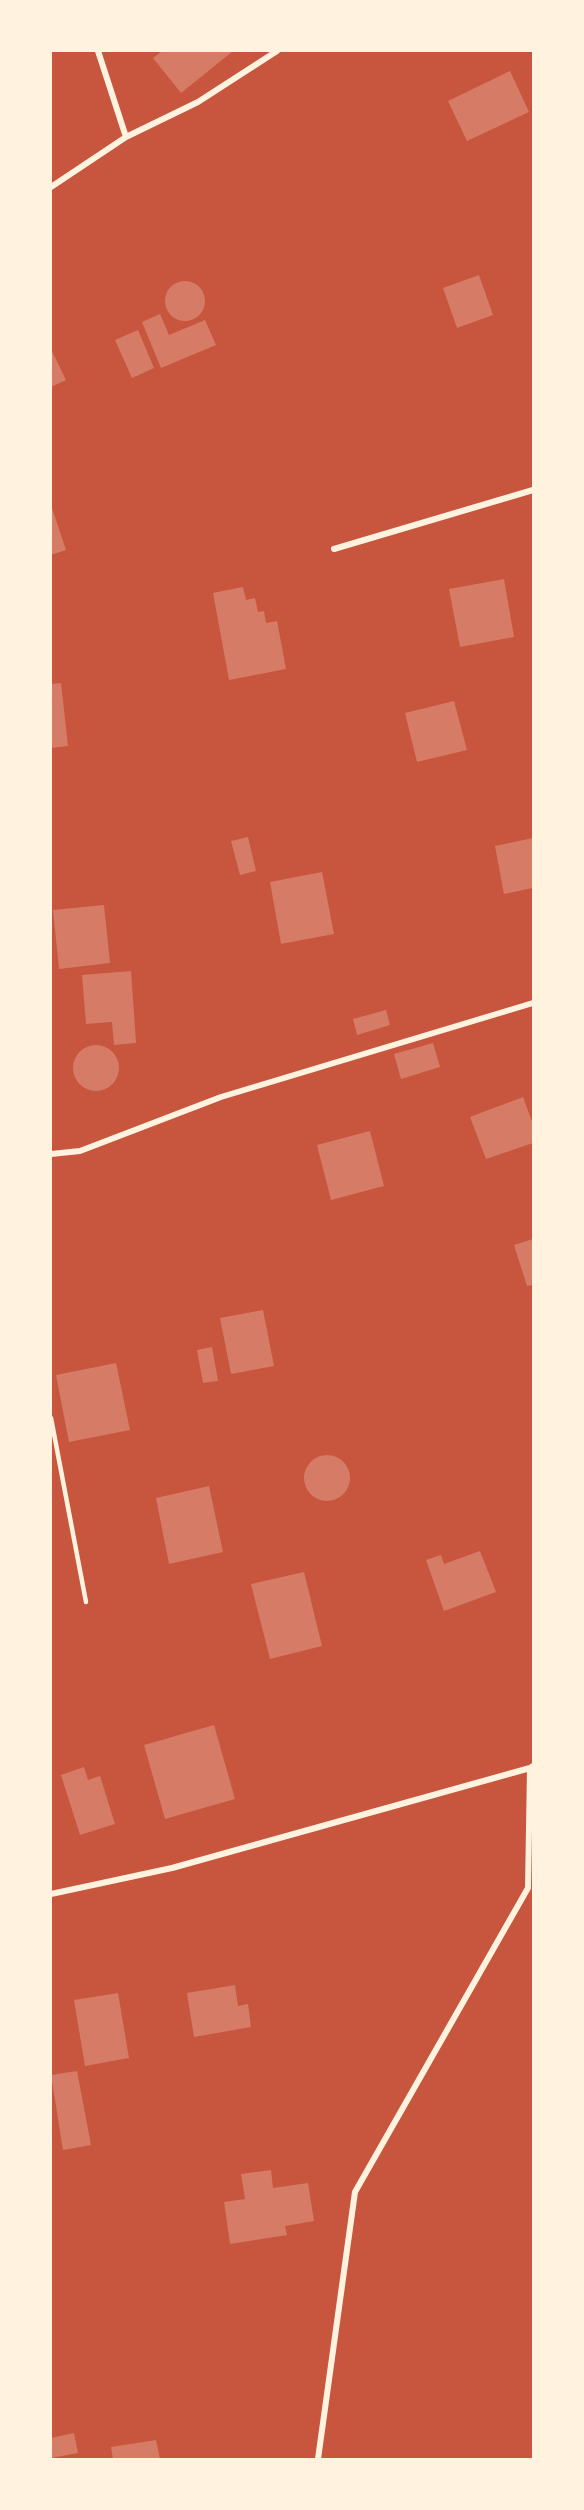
<!DOCTYPE html>
<style>
body{margin:0}
#map{position:relative;width:584px;height:2510px;overflow:hidden;background:#c8553d;font-family:"Open Sans",sans-serif}
canvas{display:block}
.frame{position:absolute;inset:0;border:52px solid #fff3e0;pointer-events:none}
</style>
<div id="map">
<canvas width="584" height="2510"></canvas>
<div class="frame"></div>
</div>
<script>
const ctx = document.querySelector('canvas').getContext('2d');
ctx.lineJoin = 'round';
function paint(path, color) { ctx.fillStyle = color; ctx.fill(path, 'evenodd'); }
const toPath = rows => new Path2D(rows.map(r => 'M' + r).join(''));
function trace(path, color, width, dash) { ctx.strokeStyle = color; ctx.lineWidth = width; ctx.lineCap = dash ? 'butt' : 'round'; ctx.setLineDash(dash || []); ctx.stroke(path); }
paint(toPath([
 [162,51,233,51,181,93,153,58],
 [510,71,529,112,467,141,448,101],
 [479,275,493,315,457,328,443,288],
 '165 301a20 20 0 1 1 40 0a20 20 0 1 1-40 0Z',
 [160,314,169,335,205,320,216,345,161,368,142,322],
 [138,330,154,368,132,378,115,340],
 [51,349,66,380,51,387],
 [51,505,66,550,51,555],
 [504,579,514,637,460,647,449,589],
 [243,587,246,600,255,598,258,612,264,611,266,623,277,621,286,669,229,680,213,593],
 [61,683,68,746,51,748,51,684],
 [454,701,467,750,417,762,405,713],
 [248,837,256,871,240,875,231,841],
 [533,838,533,888,504,894,495,846],
 [322,872,334,934,281,944,270,882],
 [104,905,110,963,59,969,53,910],
 [131,971,136,1043,114,1045,112,1022,86,1024,82,975],
 [386,1010,390,1025,357,1035,353,1019],
 [433,1043,440,1067,401,1079,394,1054],
 '73 1068a23 23 0 1 1 46 0a23 23 0 1 1-46 0Z',
 [523,1097,533,1124,533,1143,486,1159,470,1117],
 [370,1131,384,1186,331,1200,317,1145],
 [533,1239,533,1285,527,1286,514,1245],
 [263,1310,274,1366,231,1374,220,1318],
 [212,1347,218,1381,203,1383,197,1350],
 [116,1363,130,1430,69,1442,56,1375],
 '304 1478a23 23 0 1 1 46 0a23 23 0 1 1-46 0Z',
 [209,1486,223,1552,169,1564,156,1498],
 [480,1551,496,1592,444,1611,426,1560,441,1555,444,1564],
 [304,1572,322,1646,270,1659,251,1584],
 [214,1725,235,1799,165,1819,144,1745],
 [84,1767,88,1780,100,1776,115,1824,80,1835,61,1775],
 [235,1985,238,2006,248,2004,251,2027,194,2037,187,1993],
 [118,1993,129,2058,85,2066,74,2000],
 [77,2071,91,2145,63,2150,51,2075],
 [271,2170,273,2188,308,2183,314,2221,285,2226,287,2235,230,2244,224,2202,245,2199,241,2174],
 [74,2433,78,2453,51,2458,51,2438],
 [156,2440,160,2459,113,2459,111,2447]
]), '#d67c66');
trace(toPath([
 [51,1418,86,1602]
]), '#fff3e0', 4.5);
trace(toPath([
 [98,51,126,137],
 [51,187,126,137,198,102,277,51],
 [334,549,533,490],
 [51,1154,80,1151,221,1097,533,1003],
 [51,1894,172,1868,530,1768],
 [318,2459,355,2192,528,1888,530,1768,533,1766]
]), '#fff3e0', 6);
</script>
